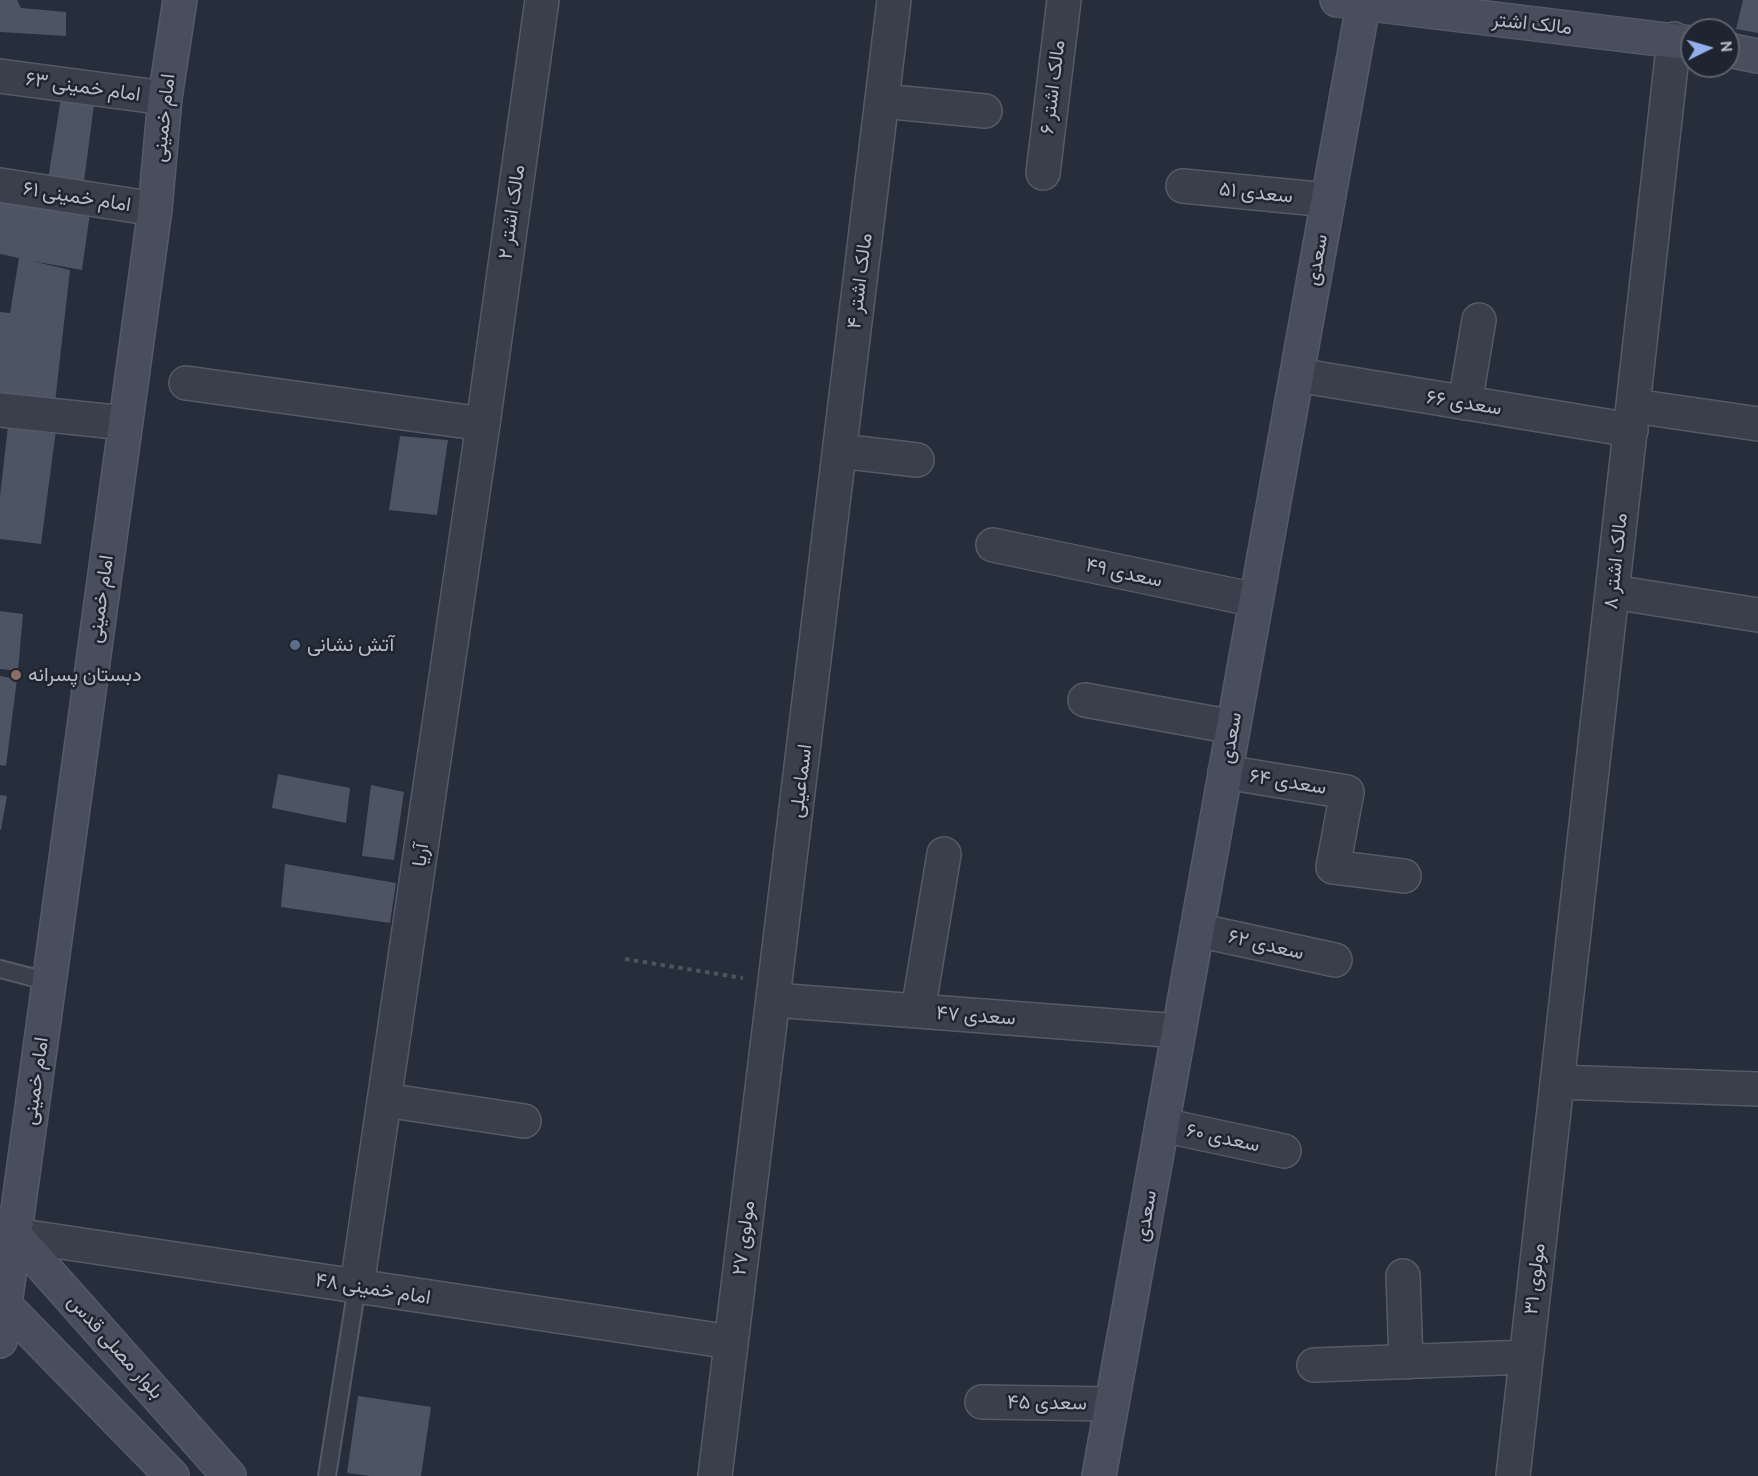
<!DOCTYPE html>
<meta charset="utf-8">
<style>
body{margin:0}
#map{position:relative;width:1758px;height:1476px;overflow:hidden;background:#262d3b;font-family:Cabin,sans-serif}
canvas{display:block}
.north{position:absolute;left:1680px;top:18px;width:60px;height:60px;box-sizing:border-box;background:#1f2530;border:2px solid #5b616c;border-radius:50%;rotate:85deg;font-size:16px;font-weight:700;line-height:24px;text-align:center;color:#b6bbc7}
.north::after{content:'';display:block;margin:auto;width:21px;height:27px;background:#95aeed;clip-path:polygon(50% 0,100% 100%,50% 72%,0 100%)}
</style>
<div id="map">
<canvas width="1758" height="1476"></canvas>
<div class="north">N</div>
</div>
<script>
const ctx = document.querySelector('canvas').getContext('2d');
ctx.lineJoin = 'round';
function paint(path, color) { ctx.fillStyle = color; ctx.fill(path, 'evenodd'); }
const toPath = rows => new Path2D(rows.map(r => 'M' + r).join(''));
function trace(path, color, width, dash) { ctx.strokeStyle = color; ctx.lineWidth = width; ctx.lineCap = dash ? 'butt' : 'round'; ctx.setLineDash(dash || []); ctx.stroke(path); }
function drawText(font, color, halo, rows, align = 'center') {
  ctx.font = font + ' Cabin,Vazirmatn,sans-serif'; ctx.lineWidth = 5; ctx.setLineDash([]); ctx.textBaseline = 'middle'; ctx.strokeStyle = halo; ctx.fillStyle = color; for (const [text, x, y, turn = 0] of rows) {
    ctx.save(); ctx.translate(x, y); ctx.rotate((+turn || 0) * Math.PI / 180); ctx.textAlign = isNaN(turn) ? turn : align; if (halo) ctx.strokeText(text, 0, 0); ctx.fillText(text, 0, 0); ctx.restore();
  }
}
paint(toPath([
 [0,0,17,0,21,8,66,12,66,36,0,32],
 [1743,0,1758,0,1758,33,1736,29],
 [62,92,95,97,83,189,47,185],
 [0,190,90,213,82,270,32,261,70,270,55,403,0,398,0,312,10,313,19,258,0,254],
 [8,426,56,430,41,544,0,539,0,496],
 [400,436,448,440,437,515,389,510],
 [0,611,23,614,18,671,0,669],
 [0,676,17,679,6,766,0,765],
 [278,774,350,788,346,823,272,808],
 [371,785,404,792,394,860,362,856],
 [0,795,7,796,1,830,0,830],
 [285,864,396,883,390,923,281,907],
 [358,1396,431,1407,421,1476,370,1476,347,1473]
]), '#4d5565');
const lane = toPath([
 [0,969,50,982],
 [327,1476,357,1286]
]);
const street = toPath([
 [0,76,165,98],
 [882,101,985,111],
 [1043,173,1064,0],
 [0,185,155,209],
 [1183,186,1328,200],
 [1297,375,1631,430],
 [186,383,483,424],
 [1465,403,1479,320],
 [1634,406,1758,424],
 [0,410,125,423],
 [840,451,917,460],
 [993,545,1256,600],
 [1613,592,1758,615],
 [1085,700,1233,727],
 [1225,772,1347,792,1333,867,1404,876],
 [1197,930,1335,960],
 [774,1000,1179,1031],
 [918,1011,944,854],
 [1557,1082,1758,1089],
 [385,1100,524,1121],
 [1162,1125,1284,1151],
 [15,1235,731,1342],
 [1403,1276,1406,1362],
 [357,1286,483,424,542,0],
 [1314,1365,1526,1357],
 [982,1402,1112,1404],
 [715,1476,894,0],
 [1513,1476,1674,39]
]);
const secondary = toPath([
 [1337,0,1692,43],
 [1728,50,1758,56],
 [5,1224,229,1476],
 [0,1300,172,1476],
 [0,1341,155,209,165,98,180,0],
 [1099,1476,1364,0]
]);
trace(lane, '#555b66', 20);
trace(street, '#555b66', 36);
trace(secondary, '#555b66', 36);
trace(toPath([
 [625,959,743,978]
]), '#48575b', 4, [4.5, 4.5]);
trace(lane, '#3a3f4b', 16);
trace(street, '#3a3f4b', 33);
trace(secondary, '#494e5e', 33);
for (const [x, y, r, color] of [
 [295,645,6,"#5c6f8a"],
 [16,675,6,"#8d6e63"]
]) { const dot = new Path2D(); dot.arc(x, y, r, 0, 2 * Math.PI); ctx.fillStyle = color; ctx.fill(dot); trace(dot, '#1f2530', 2); }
drawText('20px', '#b6bbc7', '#1f2530', [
 ["مالک اشتر",1532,24,6],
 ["امام خمینی ۶۳",83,87,8],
 ["مالک اشتر ۶",1053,87,-83],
 ["امام خمینی",164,118,-84],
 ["سعدی ۵۱",1256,193,6],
 ["امام خمینی ۶۱",77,197,9],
 ["مالک اشتر ۲",512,212,-82],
 ["سعدی",1317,260,-80],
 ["مالک اشتر ۴",860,281,-83],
 ["سعدی ۶۶",1464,403,9],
 ["مالک اشتر ۸",1616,561,-84],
 ["سعدی ۴۹",1124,573,12],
 ["امام خمینی",101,599,-82],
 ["سعدی",1231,738,-80],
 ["اسماعیلی",801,781,-83],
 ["سعدی ۶۴",1288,782,9],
 ["آریا",421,855,-82],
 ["سعدی ۶۲",1266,945,13],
 ["سعدی ۴۷",976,1016,4],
 ["امام خمینی",36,1081,-82],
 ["سعدی ۶۰",1223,1138,12],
 ["سعدی",1146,1216,-80],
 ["مولوی ۲۷",744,1238,-83],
 ["مولوی ۳۱",1535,1279,-84],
 ["امام خمینی ۴۸",373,1289,9],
 ["بلوار مصلی قدس",115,1347,48],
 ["سعدی ۴۵",1047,1403,1]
]);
drawText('20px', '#b6bbc7', '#1f2530', [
 ["آتش نشانی",307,645],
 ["دبستان پسرانه",28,675]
], 'left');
</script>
